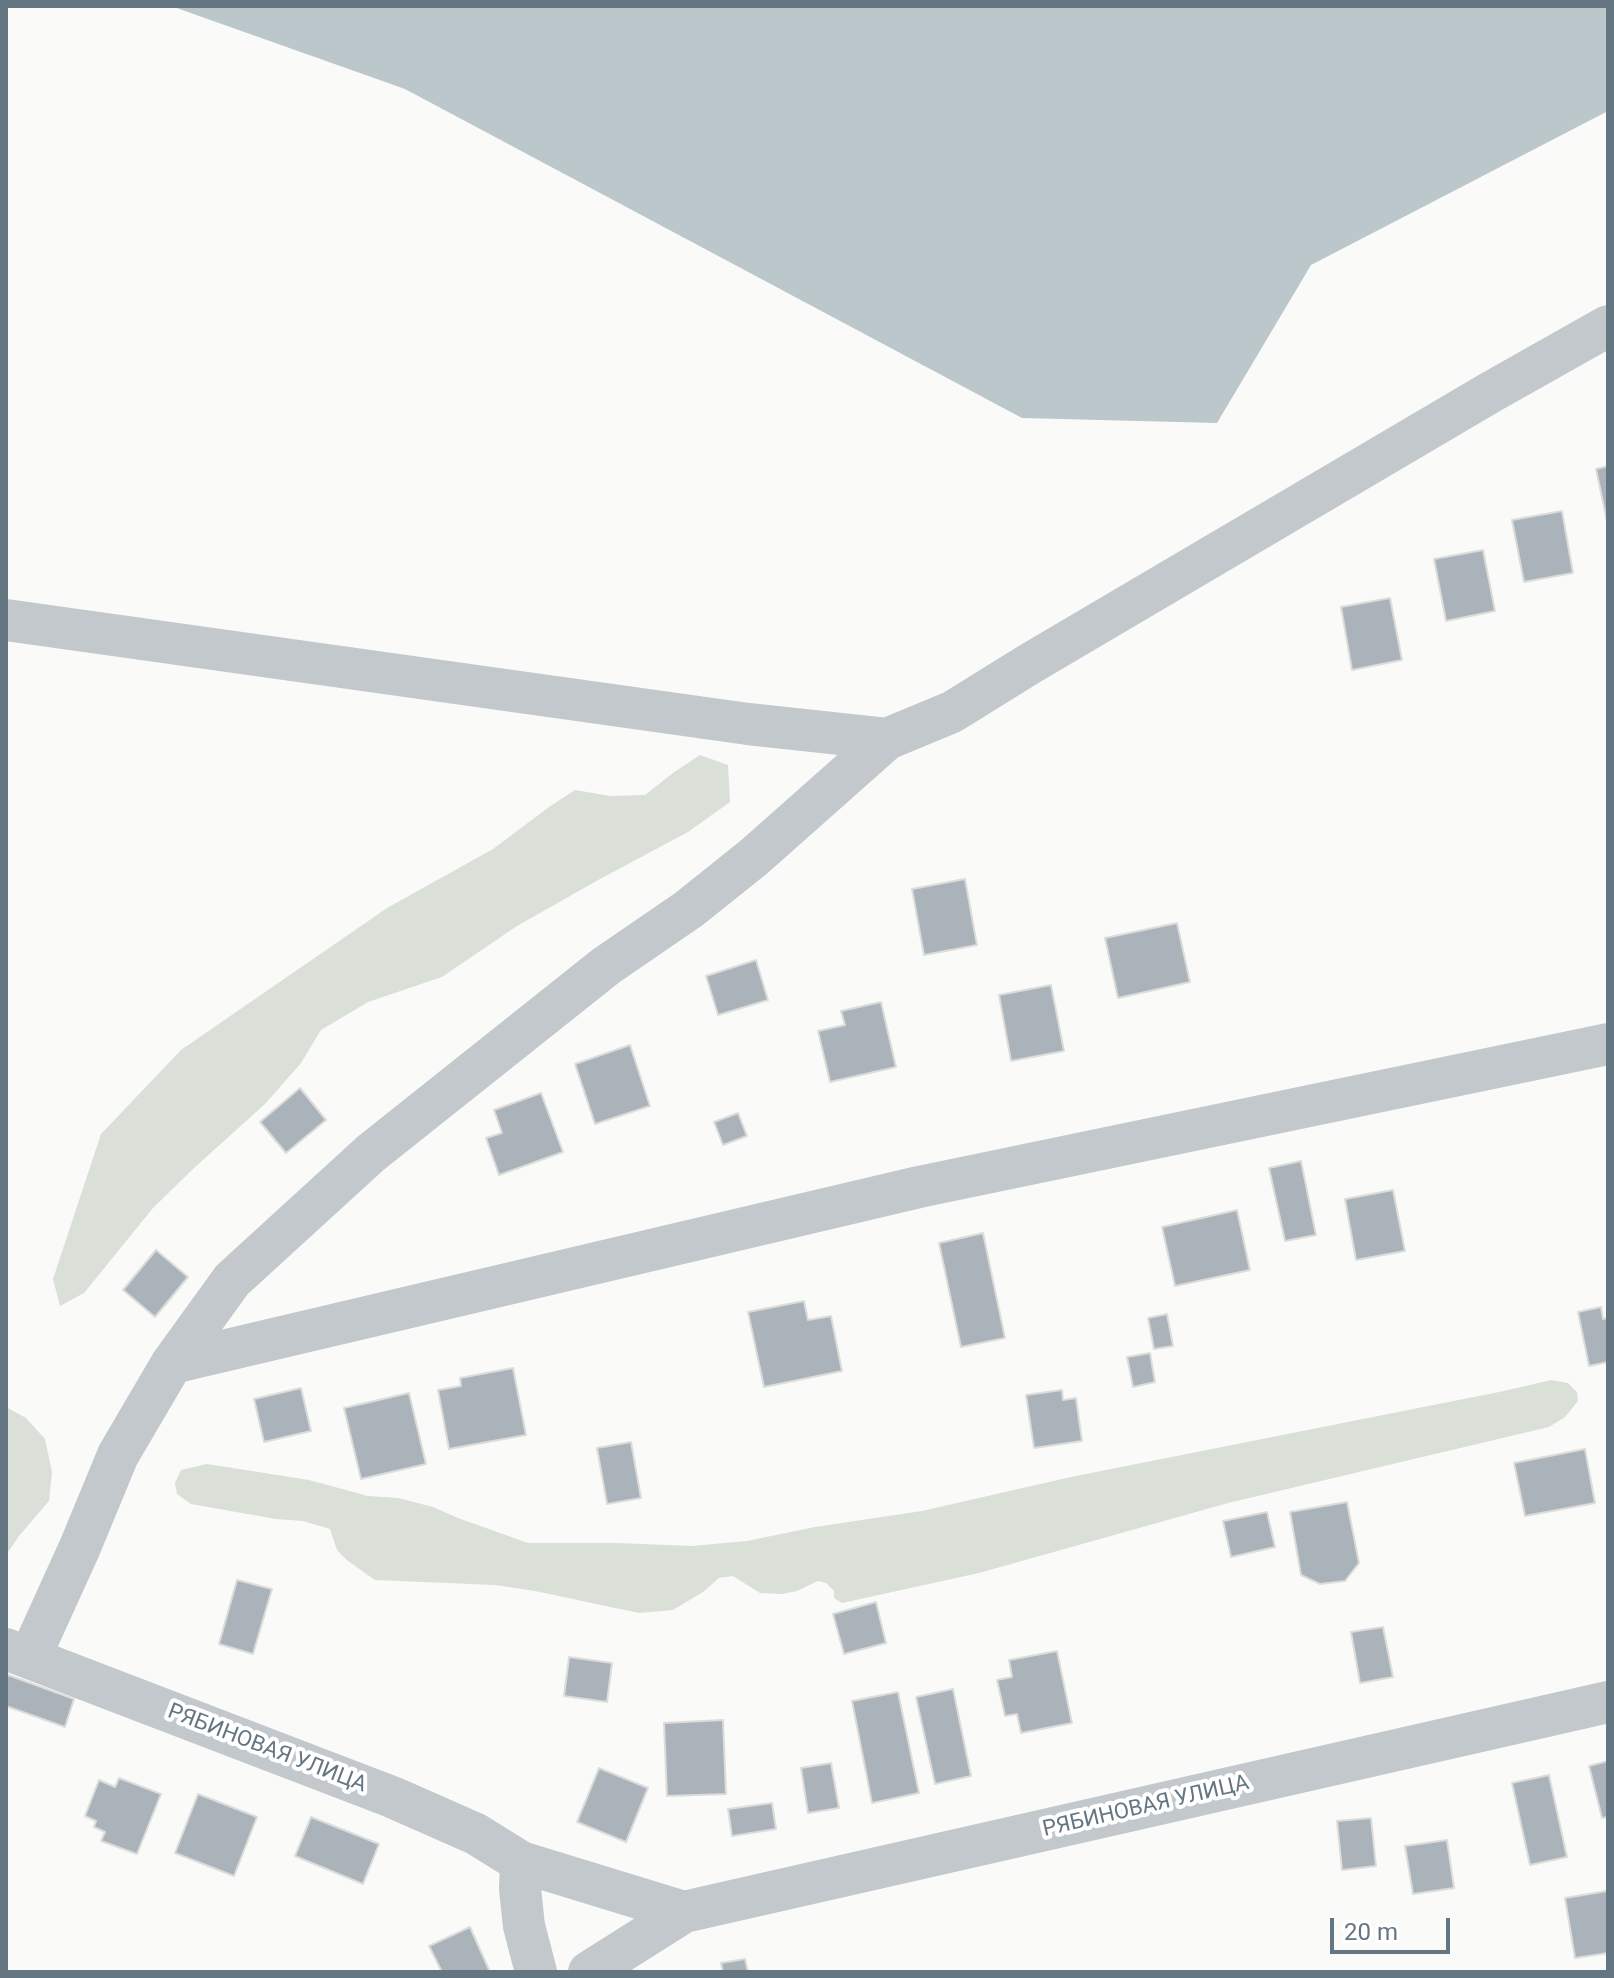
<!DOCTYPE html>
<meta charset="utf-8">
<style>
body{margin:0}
#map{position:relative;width:1614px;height:1978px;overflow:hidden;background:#fafaf8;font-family:Roboto,sans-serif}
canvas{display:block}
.frame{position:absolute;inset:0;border:8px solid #657683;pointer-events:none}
.scale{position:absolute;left:1330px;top:1918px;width:120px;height:36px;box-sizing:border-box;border:4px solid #657683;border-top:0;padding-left:10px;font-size:24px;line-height:28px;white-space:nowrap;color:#657683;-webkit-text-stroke:6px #fff;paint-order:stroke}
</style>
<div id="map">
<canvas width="1614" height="1978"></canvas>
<div class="frame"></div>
<div class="scale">20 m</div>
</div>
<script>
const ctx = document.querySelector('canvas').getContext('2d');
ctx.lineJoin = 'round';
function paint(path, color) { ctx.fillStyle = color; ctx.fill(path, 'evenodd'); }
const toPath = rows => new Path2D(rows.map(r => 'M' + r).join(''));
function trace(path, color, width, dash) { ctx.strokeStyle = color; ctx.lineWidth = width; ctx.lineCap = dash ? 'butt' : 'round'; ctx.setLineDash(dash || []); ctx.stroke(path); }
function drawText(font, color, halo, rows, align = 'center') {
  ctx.font = font + ' Roboto,sans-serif'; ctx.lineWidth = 8; ctx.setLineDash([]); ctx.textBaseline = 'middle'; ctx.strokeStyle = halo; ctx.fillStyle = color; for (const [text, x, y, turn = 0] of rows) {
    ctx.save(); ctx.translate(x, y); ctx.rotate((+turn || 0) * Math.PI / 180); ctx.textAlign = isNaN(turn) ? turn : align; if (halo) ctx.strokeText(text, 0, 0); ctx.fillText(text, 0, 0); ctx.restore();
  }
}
paint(toPath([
 [700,755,728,765,730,802,688,832,600,879,517,926,442,977,368,1002,321,1030,301,1063,265,1104,194,1168,153,1208,84,1293,60,1306,53,1279,101,1134,181,1050,387,908,493,849,549,807,575,790,610,796,645,795,673,773],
 [1551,1380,1568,1383,1577,1392,1578,1401,1565,1417,1549,1427,1228,1503,979,1573,842,1603,834,1598,834,1591,826,1583,818,1581,797,1591,782,1594,760,1593,733,1576,719,1578,703,1592,673,1610,639,1613,535,1591,495,1585,375,1580,348,1561,337,1550,330,1529,303,1521,276,1519,191,1504,177,1494,175,1483,181,1470,207,1464,309,1480,368,1496,398,1498,433,1507,458,1518,528,1543,616,1543,692,1546,747,1541,815,1527,922,1511,1071,1477,1504,1391],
 [6,1407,26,1418,45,1439,52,1472,49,1501,19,1536,6,1555]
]), '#dadfd7');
paint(toPath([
 [171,6,1608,6,1608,111,1311,265,1217,423,1022,418,405,89]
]), '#bbc7cb');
const building = toPath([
 [1608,466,1608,526,1596,469,1608,466],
 [1562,511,1573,573,1524,582,1512,520,1562,511],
 [1483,550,1495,611,1446,621,1434,559,1483,550],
 [1390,598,1402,660,1352,670,1341,607,1390,598],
 [965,879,977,945,924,955,912,889,965,879],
 [1177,923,1190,982,1118,998,1105,938,1177,923],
 [756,960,768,1000,718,1015,706,976,756,960],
 [1051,985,1064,1051,1011,1061,999,995,1051,985],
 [881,1002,896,1067,830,1082,818,1031,845,1025,841,1011,881,1002],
 [630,1045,650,1106,595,1124,575,1064,630,1045],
 [300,1088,326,1120,286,1153,260,1122,300,1088],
 [541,1093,563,1152,499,1175,486,1138,502,1133,494,1110,541,1093],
 [738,1113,747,1136,723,1145,714,1122,738,1113],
 [1301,1161,1316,1235,1285,1241,1269,1168,1301,1161],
 [1393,1190,1405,1251,1356,1260,1345,1199,1393,1190],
 [1237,1210,1250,1270,1175,1286,1162,1227,1237,1210],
 [983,1233,1005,1338,961,1347,939,1243,983,1233],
 [156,1250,188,1277,155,1317,123,1290,156,1250],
 [804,1301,808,1320,831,1316,842,1371,764,1387,748,1312,804,1301],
 [1601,1307,1603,1319,1608,1318,1608,1362,1589,1366,1578,1312,1601,1307],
 [1167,1314,1173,1346,1154,1349,1148,1318,1167,1314],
 [1150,1353,1155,1382,1133,1387,1127,1357,1150,1353],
 [513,1368,526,1435,449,1449,438,1390,461,1386,460,1378,513,1368],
 [301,1388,311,1431,264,1442,254,1399,301,1388],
 [1062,1390,1063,1400,1076,1398,1082,1441,1034,1448,1026,1395,1062,1390],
 [409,1393,426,1464,361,1479,344,1408,409,1393],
 [631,1442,641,1498,607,1504,597,1448,631,1442],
 [1585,1449,1595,1503,1525,1516,1514,1463,1585,1449],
 [1347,1502,1359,1563,1345,1581,1320,1584,1301,1575,1290,1512,1347,1502],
 [1267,1512,1275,1547,1231,1557,1223,1521,1267,1512],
 [237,1580,272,1589,253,1654,219,1644,237,1580],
 [876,1602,886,1643,844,1654,833,1614,876,1602],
 [1383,1627,1393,1677,1360,1683,1351,1632,1383,1627],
 [1057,1651,1072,1723,1021,1733,1017,1714,1005,1716,997,1680,1012,1677,1009,1660,1057,1651],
 [569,1657,612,1663,607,1702,564,1696,569,1657],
 [8,1675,74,1699,65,1727,6,1706,6,1681,8,1675],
 [953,1689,971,1776,935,1784,916,1697,953,1689],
 [898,1692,919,1793,872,1803,852,1701,898,1692],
 [723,1720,726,1794,667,1796,664,1723,723,1720],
 [1608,1761,1608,1817,1602,1818,1589,1766,1608,1761],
 [831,1763,839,1808,808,1813,801,1768,831,1763],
 [599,1768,648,1788,626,1842,577,1822,599,1768],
 [1549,1775,1567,1857,1530,1865,1512,1783,1549,1775],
 [119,1778,161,1794,137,1854,101,1841,105,1832,94,1827,96,1821,85,1816,99,1780,115,1787,119,1778],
 [198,1794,257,1817,234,1876,175,1853,198,1794],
 [772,1803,776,1829,732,1836,728,1809,772,1803],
 [311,1817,379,1844,363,1884,295,1856,311,1817],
 [1371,1818,1376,1866,1342,1870,1337,1821,1371,1818],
 [1447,1840,1454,1888,1413,1894,1405,1846,1447,1840],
 [1607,1891,1608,1953,1575,1958,1565,1898,1607,1891],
 [470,1927,490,1972,442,1972,429,1946,470,1927],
 [745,1959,748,1972,723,1972,721,1963,745,1959]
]);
paint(building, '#aab3b9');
trace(building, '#dcdcda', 2);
trace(toPath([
 [6,620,748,724,887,739,952,712,1031,663,1491,392,1608,326],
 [172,1363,919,1187,1608,1044],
 [6,1649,392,1797,476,1834,521,1862],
 [30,1657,80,1547,118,1455,172,1363,232,1280,371,1153,606,966,689,909,754,857,887,739],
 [684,1912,1608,1702],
 [536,1972,524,1926,520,1889,521,1862,684,1912,589,1972]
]), '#c3c8cc', 42);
drawText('22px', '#657683', '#fff', [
 ["РЯБИНОВАЯ УЛИЦА",267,1749,21],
 ["РЯБИНОВАЯ УЛИЦА",1146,1807,-13]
]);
</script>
